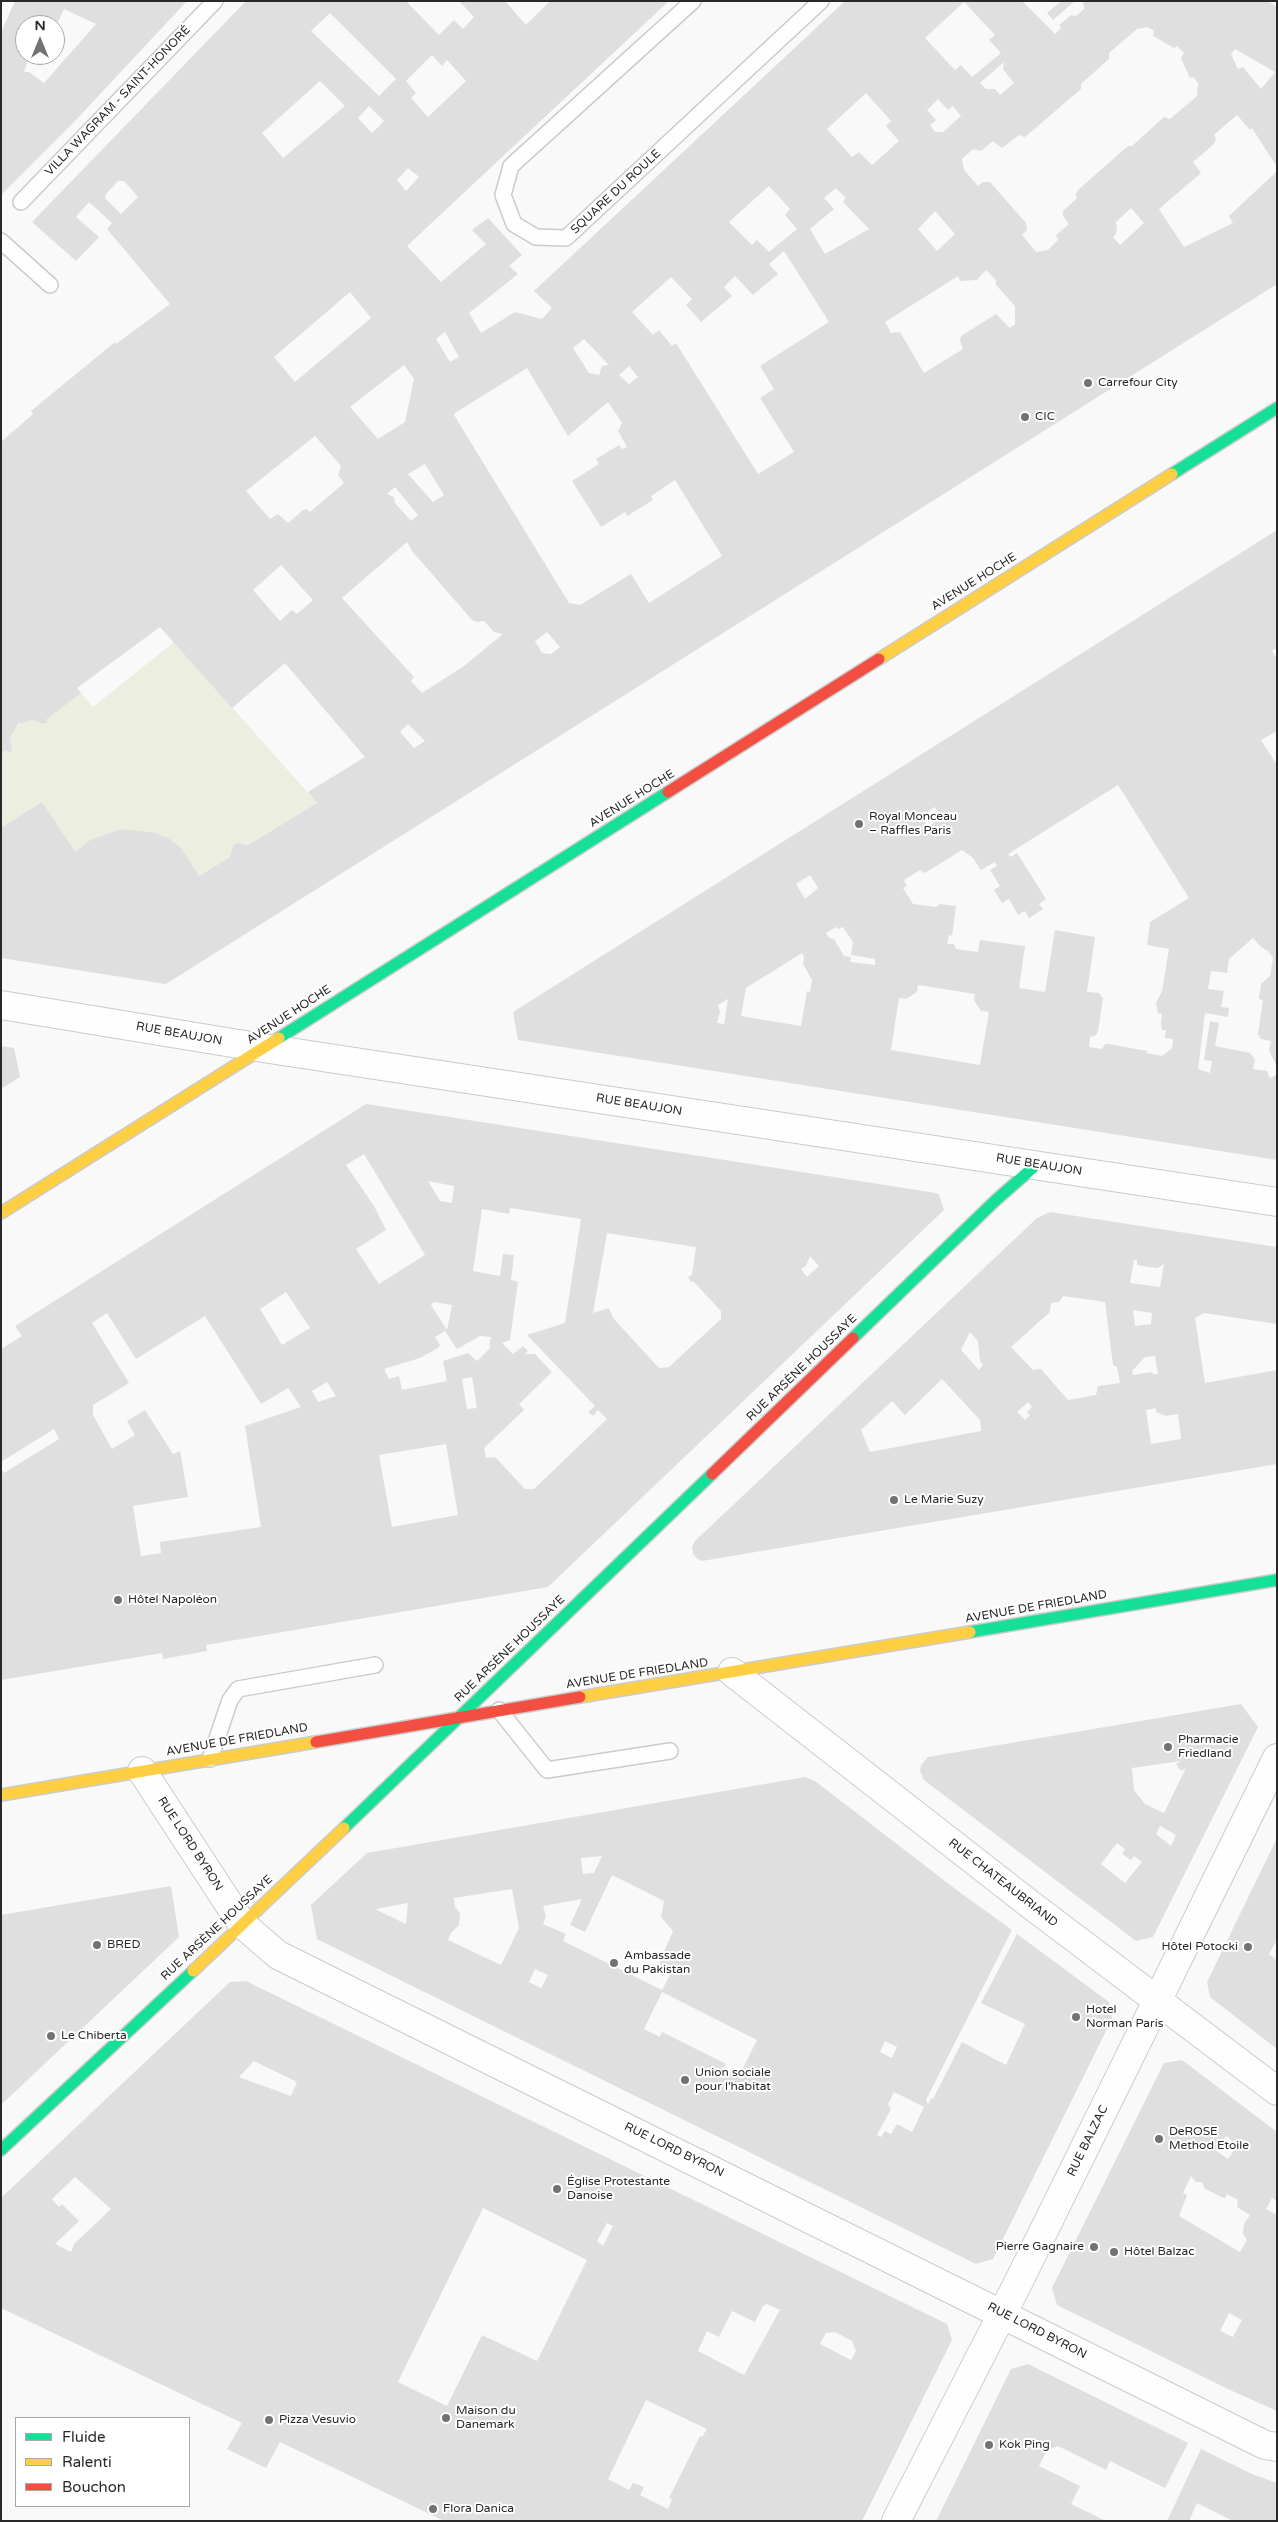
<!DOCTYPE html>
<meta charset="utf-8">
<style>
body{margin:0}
#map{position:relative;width:1278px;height:2522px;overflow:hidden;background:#f9f9fa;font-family:"Varela Round",sans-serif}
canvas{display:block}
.frame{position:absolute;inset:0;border:2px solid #29292a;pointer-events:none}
.legend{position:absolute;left:15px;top:2417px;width:175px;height:90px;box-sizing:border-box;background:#fff;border:1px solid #a9a9aa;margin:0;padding:6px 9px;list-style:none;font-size:15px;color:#29292a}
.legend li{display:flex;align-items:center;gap:10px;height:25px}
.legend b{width:25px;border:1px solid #a9a9aa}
.north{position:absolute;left:15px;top:15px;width:50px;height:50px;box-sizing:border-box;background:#fff;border:1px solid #a9a9aa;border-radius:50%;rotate:0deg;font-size:14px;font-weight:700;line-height:20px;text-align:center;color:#29292a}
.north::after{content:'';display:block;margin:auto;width:18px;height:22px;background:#727273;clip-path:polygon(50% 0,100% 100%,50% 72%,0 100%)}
</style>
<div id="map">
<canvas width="1278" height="2522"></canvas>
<div class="frame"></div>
<ul class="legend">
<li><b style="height:6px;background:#16e098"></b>Fluide</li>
<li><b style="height:6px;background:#ffcf43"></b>Ralenti</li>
<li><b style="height:6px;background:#f24e42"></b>Bouchon</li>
</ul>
<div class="north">N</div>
</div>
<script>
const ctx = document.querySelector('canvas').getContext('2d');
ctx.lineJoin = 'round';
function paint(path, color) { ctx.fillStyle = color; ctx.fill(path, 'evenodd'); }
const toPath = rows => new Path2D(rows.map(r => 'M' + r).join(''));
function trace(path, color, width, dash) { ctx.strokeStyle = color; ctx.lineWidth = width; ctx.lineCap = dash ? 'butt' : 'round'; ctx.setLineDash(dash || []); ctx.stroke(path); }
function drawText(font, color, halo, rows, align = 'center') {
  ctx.font = font + ' "Varela Round",sans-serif'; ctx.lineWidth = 4; ctx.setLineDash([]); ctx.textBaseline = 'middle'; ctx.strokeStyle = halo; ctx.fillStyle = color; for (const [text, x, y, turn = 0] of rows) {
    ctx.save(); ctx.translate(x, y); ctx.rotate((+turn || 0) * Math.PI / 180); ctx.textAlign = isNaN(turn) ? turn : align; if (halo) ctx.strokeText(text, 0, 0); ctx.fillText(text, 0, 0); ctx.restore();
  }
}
paint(toPath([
 [174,642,317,803,248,845,242,843,233,845,230,857,199,876,152,832,120,829,90,840,75,852,1,828,1,754,6,750,14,729,26,720,37,720,46,724,48,722,46,720,81,693,93,707]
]), '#eceee0');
paint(toPath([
 [15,1,187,1,75,121,1,195,1,32],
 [64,9,96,24,44,83,29,72,24,72,30,55,25,55,25,25,55,25,55,40,59,30,55,28],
 [246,1,406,1,439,35,454,20,463,29,474,17,459,1,505,1,526,25,550,1,669,1,407,246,441,282,486,244,472,230,488,218,522,255,509,266,518,274,469,313,481,333,515,312,542,319,552,308,534,291,845,1,1022,1,1055,34,1061,28,1059,25,1071,15,1076,16,1084,9,1083,1,1268,1,1277,7,1277,167,1252,128,1250,130,1237,115,1214,135,1216,139,1213,145,1193,162,1201,173,1159,209,1184,247,1233,223,1229,216,1277,171,1277,284,166,984,1,958,1,828,42,802,75,852,90,840,120,829,152,832,168,838,181,848,199,876,230,857,233,845,239,843,248,845,317,803,308,792,365,757,285,663,232,708,160,627,77,688,81,693,46,720,48,722,45,724,32,720,18,724,10,738,12,751,9,753,6,750,1,754,1,442,33,414,31,411,115,342,116,344,170,304,107,229,112,223,89,202,76,217,99,237,76,261,32,222],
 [964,2,995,35,989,40,1001,53,972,77,961,65,955,70,925,38],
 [330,13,396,79,379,96,311,31],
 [1148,27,1154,31,1153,36,1174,48,1177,46,1184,53,1181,58,1190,78,1194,77,1198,83,1197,96,1170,119,1164,117,1132,146,1128,146,1078,190,1076,194,1077,198,1063,211,1063,216,1069,224,1056,235,1058,240,1048,250,1036,252,1022,235,1027,230,1026,223,990,182,983,182,978,186,964,170,962,159,973,149,981,151,993,141,1002,148,1019,135,1025,137,1081,89,1081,84,1109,59,1109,53,1137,29],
 [1235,49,1275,72,1261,89,1243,67,1238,69,1231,54],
 [432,55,442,66,447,60,466,81,428,117,411,98,416,93,406,81],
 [1004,62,1003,69,1014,83,1000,95,995,89,986,89,980,83],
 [320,81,345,106,283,158,262,133],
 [866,93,891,121,886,126,899,141,872,165,859,152,852,157,827,129],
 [938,99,948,110,953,106,961,116,943,132,935,132,930,125,936,120,927,110],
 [369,106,384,121,372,133,358,118],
 [408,168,419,177,406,191,397,180],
 [118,181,124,181,138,197,121,214,105,198,106,194],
 [769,186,790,209,785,215,797,229,769,252,757,240,752,245,729,222],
 [836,188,846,198,843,202,869,229,825,254,810,229,834,209,824,198],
 [1131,208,1144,223,1120,245,1113,237,1116,234,1117,225,1115,223],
 [935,211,955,234,937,251,918,229],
 [784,251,829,322,760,366,774,389,760,398,794,452,758,474,676,343,672,346,659,330,653,335,632,312,671,277,692,299,686,305,701,322,732,296,724,287,735,276,753,295,778,274,769,264],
 [986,270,996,280,996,285,1015,306,1015,324,1010,328,996,314,961,336,960,341,963,349,924,373,900,332,891,333,885,322,958,276,960,281,977,280],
 [350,292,371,318,295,382,274,357],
 [445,332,459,357,450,362,436,339],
 [584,339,609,365,602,366,599,375,589,373,573,348],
 [404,365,414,379,405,422,378,439,350,407],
 [629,366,638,377,629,384,619,375],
 [527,368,568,436,608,402,622,423,618,431,627,447,622,449,619,445,596,459,599,464,572,481,601,527,625,512,627,516,653,500,651,496,675,480,722,556,649,603,631,574,580,605,569,603,454,415,455,413],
 [315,436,341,466,338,475,344,483,310,512,306,509,303,510,288,523,278,514,270,519,246,491],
 [425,464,444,495,433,502,408,474],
 [395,487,418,515,411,521,395,503,394,497,387,494],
 [407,542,412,551,472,620,477,622,484,621,494,632,503,634,464,666,422,693,411,681,414,677,342,598],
 [281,565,313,600,297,614,292,610,280,621,253,590],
 [547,632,560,647,551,654,542,653,535,641],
 [408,724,425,741,414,748,400,732],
 [1061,1,1075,1,1053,20,1047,13],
 [1277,530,1277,648,1272,651,1277,659,1277,731,1261,740,1277,765,1277,1067,1269,1050,1271,1041,1261,1039,1258,1034,1263,1000,1259,999,1261,984,1270,976,1273,958,1268,951,1261,947,1253,938,1229,959,1227,973,1211,971,1208,989,1224,991,1221,1007,1229,1008,1228,1017,1205,1013,1198,1069,1210,1073,1212,1061,1204,1060,1210,1021,1219,1023,1215,1046,1250,1053,1255,1059,1253,1069,1267,1071,1270,1078,1277,1075,1277,1160,518,1040,513,1012],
 [1118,785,1189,898,1150,922,1147,945,1169,949,1162,991,1156,1003,1158,1013,1162,1014,1161,1023,1162,1030,1166,1030,1165,1038,1173,1039,1172,1048,1162,1056,1146,1053,1147,1051,1109,1044,1105,1044,1102,1049,1089,1047,1090,1037,1096,1035,1098,1031,1103,998,1099,993,1087,992,1095,937,1055,930,1045,992,1019,988,1025,946,980,940,978,952,956,949,954,944,947,944,949,935,952,936,956,906,939,904,936,907,913,904,903,888,907,886,904,880,920,870,925,873,962,850,973,858,981,870,995,862,997,866,990,870,1000,886,994,890,1002,903,1009,899,1018,915,1025,911,1029,918,1043,909,1039,904,1046,899,1017,853,1011,857,1008,854],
 [935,807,942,818,930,825,926,824,921,816],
 [810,875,818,888,805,899,796,884],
 [836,927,838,929,843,927,853,942,851,955,875,959,875,965,850,962,851,957,844,956,834,939,829,938,826,933],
 [802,953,804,957,803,964,812,980,810,992,807,991,801,1026,741,1016,746,988],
 [918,985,975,994,974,1000,981,1011,989,1012,980,1065,891,1050,899,998,906,999,917,992],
 [728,999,724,1024,717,1023,720,1012,718,1005],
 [1,1046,14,1048,20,1077,1,1089],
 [366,1104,930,1192,939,1194,944,1210,548,1587,206,1645,207,1651,163,1659,162,1653,1,1680,1,1468,4,1473,59,1439,54,1429,1,1462,1,1349,22,1336,15,1326],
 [364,1154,425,1255,379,1284,356,1249,386,1230,374,1206,346,1165],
 [428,1181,454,1186,452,1203,440,1201],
 [510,1208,581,1219,565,1323,527,1335,595,1406,588,1412,593,1416,598,1410,607,1419,534,1489,525,1489,495,1457,486,1458,484,1448,524,1410,519,1404,552,1372,535,1354,525,1354,528,1351,523,1346,513,1354,502,1343,510,1340,518,1282,511,1280,514,1255,503,1254,500,1276,473,1271,482,1209,509,1214],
 [607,1233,696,1247,692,1275,688,1277,691,1282,693,1281,721,1311,721,1319,669,1367,659,1368,613,1318,609,1308,593,1313],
 [810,1256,819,1266,807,1277,801,1269,806,1266],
 [286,1292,310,1328,282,1345,260,1309],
 [434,1302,452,1305,447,1330,431,1305],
 [107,1313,136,1359,205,1316,261,1404,288,1388,301,1407,245,1426,261,1527,160,1542,161,1553,141,1556,133,1506,188,1497,180,1451,173,1454,145,1410,127,1421,135,1435,112,1449,93,1415,93,1405,129,1383,92,1323],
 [445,1331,457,1349,480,1336,491,1337,489,1347,492,1346,477,1361,468,1353,443,1361,447,1381,402,1390,399,1376,389,1379,384,1369,420,1358,438,1348,440,1345,435,1337],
 [472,1377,477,1408,467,1409,462,1379],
 [327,1382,336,1396,318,1402,312,1391],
 [446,1444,458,1515,392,1527,379,1455],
 [1050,1212,1277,1247,1277,1324,1204,1313,1195,1318,1205,1383,1277,1370,1277,1464,702,1561,698,1559,693,1554,692,1547,695,1541,1037,1218],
 [1134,1260,1137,1260,1137,1265,1148,1267,1158,1268,1164,1264,1160,1287,1130,1283],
 [1063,1296,1105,1302,1113,1365,1117,1367,1120,1383,1098,1386,1096,1395,1068,1400,1041,1369,1033,1370,1011,1347,1050,1312,1051,1303,1059,1302],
 [1133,1310,1152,1313,1151,1324,1135,1326],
 [970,1332,978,1341,980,1361,983,1365,979,1370,961,1350],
 [1155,1356,1158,1374,1154,1374,1151,1372,1133,1375,1132,1371,1145,1357],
 [942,1379,980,1420,981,1431,870,1452,861,1430,892,1401,905,1415],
 [1028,1402,1032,1407,1027,1412,1030,1415,1025,1420,1017,1412],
 [1156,1408,1156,1412,1166,1416,1178,1414,1181,1439,1151,1444,1146,1410],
 [1241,1704,1258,1727,1153,1937,1136,1941,924,1780,920,1771,921,1765,928,1757],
 [1181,1761,1176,1764,1181,1771,1186,1768,1164,1813,1145,1804,1134,1790,1132,1768],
 [1160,1826,1176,1835,1171,1846,1156,1834],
 [1117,1843,1125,1849,1122,1854,1131,1860,1134,1856,1142,1862,1125,1883,1101,1864],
 [805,1777,815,1781,958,1891,1012,1930,926,2100,928,2105,931,2098,933,2099,962,2042,1006,2065,1025,2024,981,2003,1017,1934,1109,2002,1112,2019,993,2259,976,2264,317,1939,311,1905,367,1853],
 [602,1856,594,1873,583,1874,581,1858],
 [612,1875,664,1901,661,1917,673,1931,657,1968,670,1975,662,1990,563,1941,566,1934,543,1924,546,1916,543,1906,582,1899,570,1925,585,1932],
 [512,1889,519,1928,501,1965,448,1940,451,1933,459,1925,460,1913,455,1907,454,1898],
 [408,1903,406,1924,375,1909],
 [535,1969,548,1975,541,1988,529,1982],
 [662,1992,757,2040,739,2076,723,2069,726,2064,662,2032,660,2037,644,2029],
 [885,2041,897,2047,892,2058,880,2052],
 [894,2092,924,2107,912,2132,897,2124,891,2134,885,2131,881,2137,877,2135,891,2109,888,2104],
 [1277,1838,1277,1940,1269,1954,1277,1960,1277,2049,1210,1997,1207,1982],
 [171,1886,179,1937,1,2105,1,1915],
 [246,1981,947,2324,952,2340,862,2521,444,2521,280,2442,266,2468,227,2449,242,2423,1,2308,1,2198,230,1982],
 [254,2061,297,2082,291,2096,239,2077],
 [75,2177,111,2209,74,2244,71,2252,55,2244,79,2221,62,2204,59,2207,52,2199],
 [483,2208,587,2260,537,2361,482,2335,447,2406,398,2382],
 [607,2223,613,2226,603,2246,597,2241],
 [767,2304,780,2310,744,2375,698,2351,707,2331,719,2337,732,2311,755,2322,763,2306],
 [835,2332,852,2341,856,2351,851,2360,820,2344,826,2333],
 [646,2400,707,2429,702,2437,700,2436,669,2498,672,2499,668,2509,640,2495,644,2487,633,2483,629,2490,608,2479],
 [1182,2060,1277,2132,1277,2201,1272,2198,1266,2209,1277,2215,1277,2411,1230,2390,1057,2305,1052,2288,1164,2063],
 [1226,2136,1238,2145,1228,2159,1215,2150],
 [1191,2176,1196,2182,1202,2182,1204,2188,1221,2197,1225,2198,1227,2194,1238,2200,1237,2207,1250,2215,1244,2224,1243,2234,1247,2240,1240,2252,1179,2216,1187,2195,1183,2193],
 [1229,2313,1242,2320,1233,2337,1220,2331],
 [1028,2364,1188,2443,1165,2488,1110,2461,1106,2470,1058,2446,1047,2450,1039,2466,1080,2486,1071,2504,1106,2521,936,2521,1011,2369],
 [1201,2449,1252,2474,1277,2483,1277,2521,1233,2521,1197,2503,1189,2521,1167,2521]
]), '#dfdfe0');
const lane = toPath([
 [693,1,511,166,503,195,514,224,536,237,566,238,821,1],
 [21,202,215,1],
 [1,241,50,285],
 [499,1710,547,1770,670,1751],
 [210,1759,230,1700,238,1689,375,1665]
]);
const street = toPath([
 [1,1005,263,1048,1277,1202],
 [732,1672,1031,1905,1277,2091],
 [142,1771,242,1924,278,1955,1265,2445,1277,2447],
 [896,2521,1017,2285,1277,1758]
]);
const fast = toPath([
 [1172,474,1277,408],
 [279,1038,668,792],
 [853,1338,996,1200,1036,1165],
 [970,1632,1277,1580],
 [344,1828,712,1474],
 [1,2150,193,1971]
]);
const slow = toPath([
 [879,659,1172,474],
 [1,1213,279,1038],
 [580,1697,970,1632],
 [1,1795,316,1742],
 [193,1971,344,1828]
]);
const jam = toPath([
 [668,792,879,659],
 [712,1474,853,1338],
 [316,1742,580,1697]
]);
trace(lane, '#cbcbcc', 18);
trace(street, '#cbcbcc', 30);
trace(fast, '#cbcbcc', 14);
trace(slow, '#cbcbcc', 14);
trace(jam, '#cbcbcc', 14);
trace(lane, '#fefefe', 15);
trace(street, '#fefefe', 28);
trace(fast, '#16e098', 11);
trace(slow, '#ffcf43', 11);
trace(jam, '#f24e42', 11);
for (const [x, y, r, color] of [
 [1088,383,5,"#727273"],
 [1025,417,5,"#727273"],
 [859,824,5,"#727273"],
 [894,1500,5,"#727273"],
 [118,1600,5,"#727273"],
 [1168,1747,5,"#727273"],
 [97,1945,5,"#727273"],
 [1248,1947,5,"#727273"],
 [614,1963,5,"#727273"],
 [1076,2017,5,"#727273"],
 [51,2036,5,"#727273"],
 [685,2080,5,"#727273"],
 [1159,2139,5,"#727273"],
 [557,2189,5,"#727273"],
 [1094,2247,5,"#727273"],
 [1114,2252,5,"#727273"],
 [446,2418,5,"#727273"],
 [269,2420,5,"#727273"],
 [989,2445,5,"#727273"],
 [433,2509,5,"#727273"]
]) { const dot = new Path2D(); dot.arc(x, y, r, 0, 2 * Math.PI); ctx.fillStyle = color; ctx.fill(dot); trace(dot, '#fff', 2); }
drawText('12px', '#29292a', '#fff', [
 ["VILLA WAGRAM - SAINT-HONORÉ",118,101,-46],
 ["SQUARE DU ROULE",616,192,-43],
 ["AVENUE HOCHE",974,582,-32],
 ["AVENUE HOCHE",632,799,-32],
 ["AVENUE HOCHE",289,1015,-33],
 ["RUE BEAUJON",179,1034,10],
 ["RUE BEAUJON",639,1105,9],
 ["RUE BEAUJON",1039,1165,9],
 ["RUE ARSÈNE HOUSSAYE",802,1368,-44],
 ["AVENUE DE FRIEDLAND",1036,1607,-10],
 ["RUE ARSÈNE HOUSSAYE",510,1649,-44],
 ["AVENUE DE FRIEDLAND",637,1674,-9],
 ["AVENUE DE FRIEDLAND",237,1740,-10],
 ["RUE LORD BYRON",190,1844,57],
 ["RUE CHATEAUBRIAND",1003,1883,38],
 ["RUE ARSÈNE HOUSSAYE",217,1928,-43],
 ["RUE BALZAC",1088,2141,-64],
 ["RUE LORD BYRON",674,2150,26],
 ["RUE LORD BYRON",1037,2331,27]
]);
drawText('12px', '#29292a', '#fff', [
 ["Carrefour City",1098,383],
 ["CIC",1035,417],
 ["Royal Monceau",869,817],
 ["– Raffles Paris",869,831],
 ["Le Marie Suzy",904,1500],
 ["Hôtel Napoléon",128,1600],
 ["Pharmacie",1178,1740],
 ["Friedland",1178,1754],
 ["BRED",107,1945],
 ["Hôtel Potocki",1238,1947,"right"],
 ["Ambassade",624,1956],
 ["du Pakistan",624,1970],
 ["Hotel",1086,2010],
 ["Norman Paris",1086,2024],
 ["Le Chiberta",61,2036],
 ["Union sociale",695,2073],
 ["pour l'habitat",695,2087],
 ["DeROSE",1169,2132],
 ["Method Etoile",1169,2146],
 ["Église Protestante",567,2182],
 ["Danoise",567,2196],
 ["Pierre Gagnaire",1084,2247,"right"],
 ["Hôtel Balzac",1124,2252],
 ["Maison du",456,2411],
 ["Danemark",456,2425],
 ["Pizza Vesuvio",279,2420],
 ["Kok Ping",999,2445],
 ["Flora Danica",443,2509]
], 'left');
</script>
